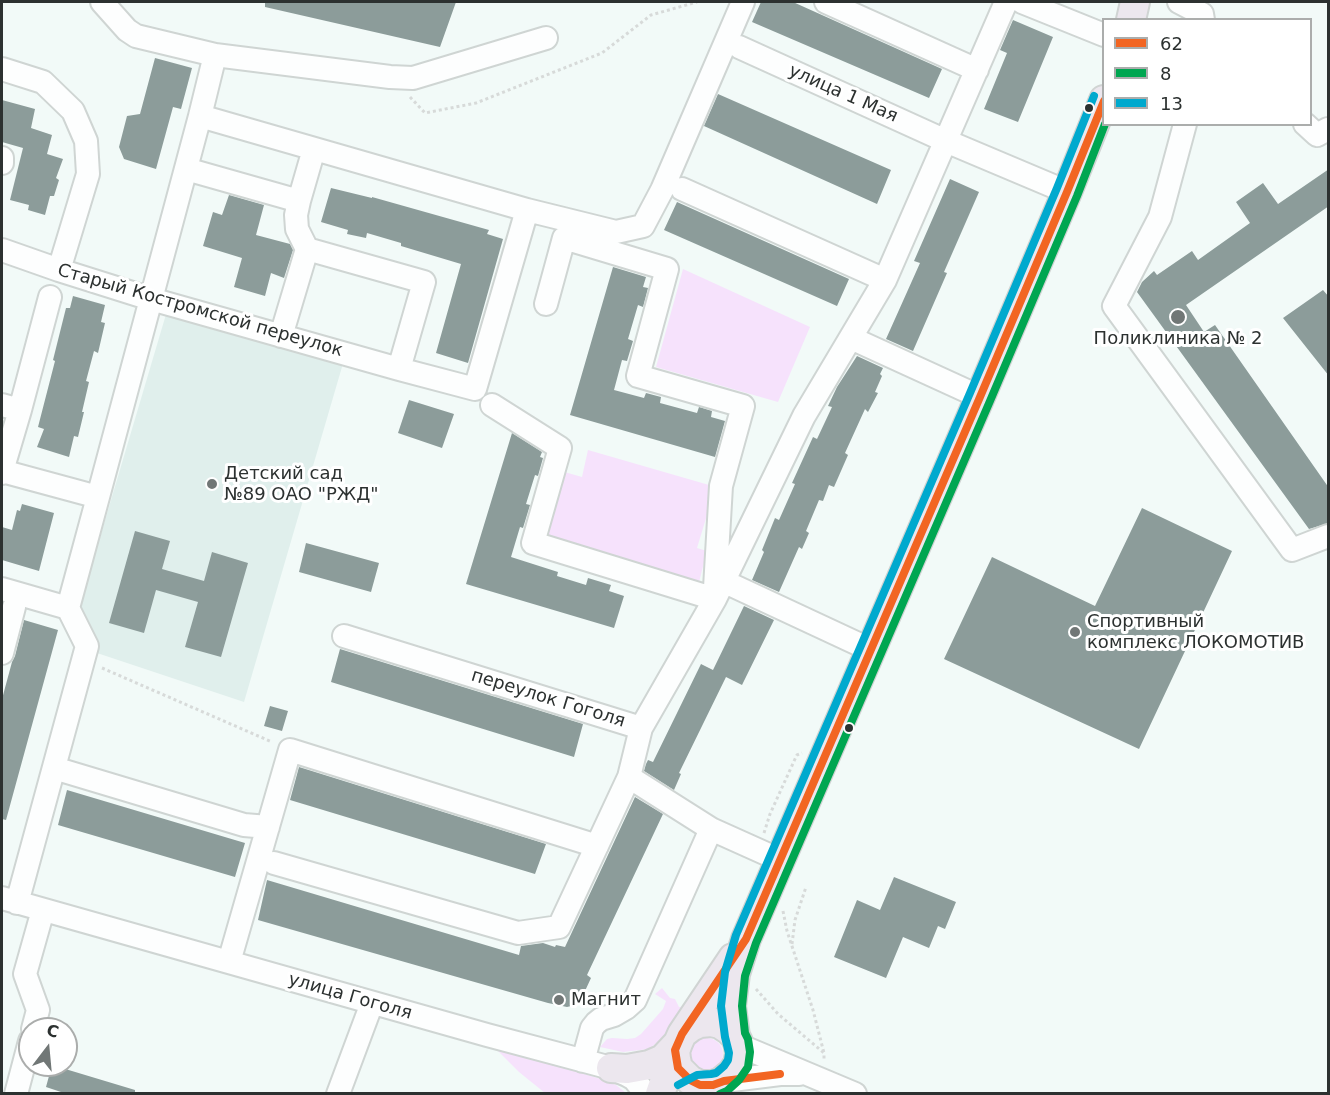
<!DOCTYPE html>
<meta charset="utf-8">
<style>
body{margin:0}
#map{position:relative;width:1330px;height:1095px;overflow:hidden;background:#f2faf8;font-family:"DejaVu Sans",sans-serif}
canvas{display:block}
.frame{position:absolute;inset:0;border:3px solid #2c3130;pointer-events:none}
.legend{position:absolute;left:1102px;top:18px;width:210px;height:108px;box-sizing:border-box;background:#fff;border:2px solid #abadac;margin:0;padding:8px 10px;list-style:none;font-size:18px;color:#2c3130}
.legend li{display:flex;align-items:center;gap:12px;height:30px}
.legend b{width:30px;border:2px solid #abadac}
.north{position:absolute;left:18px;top:1017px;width:60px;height:60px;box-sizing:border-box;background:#fff;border:2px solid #abadac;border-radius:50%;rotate:16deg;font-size:16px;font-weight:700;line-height:24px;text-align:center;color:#2c3130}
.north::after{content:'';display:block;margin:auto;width:21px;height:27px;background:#717776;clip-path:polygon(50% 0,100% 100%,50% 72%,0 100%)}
</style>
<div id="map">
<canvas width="1330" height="1095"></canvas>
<div class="frame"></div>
<ul class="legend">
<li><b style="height:8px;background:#f26522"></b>62</li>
<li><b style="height:8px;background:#00a651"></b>8</li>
<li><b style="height:8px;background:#00a9ce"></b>13</li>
</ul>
<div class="north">С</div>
</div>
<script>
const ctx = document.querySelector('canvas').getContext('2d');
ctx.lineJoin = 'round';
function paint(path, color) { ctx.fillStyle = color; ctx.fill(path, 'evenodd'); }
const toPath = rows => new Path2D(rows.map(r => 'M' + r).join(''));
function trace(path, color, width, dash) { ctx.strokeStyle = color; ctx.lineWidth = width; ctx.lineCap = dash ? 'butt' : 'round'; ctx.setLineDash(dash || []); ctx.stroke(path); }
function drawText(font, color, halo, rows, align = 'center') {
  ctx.font = font + ' "DejaVu Sans",sans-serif'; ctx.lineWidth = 6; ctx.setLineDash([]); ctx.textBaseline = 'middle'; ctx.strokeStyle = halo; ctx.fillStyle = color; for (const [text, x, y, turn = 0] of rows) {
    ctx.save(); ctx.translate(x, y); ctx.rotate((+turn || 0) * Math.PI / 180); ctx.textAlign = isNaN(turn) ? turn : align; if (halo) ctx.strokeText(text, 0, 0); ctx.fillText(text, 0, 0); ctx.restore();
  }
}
paint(toPath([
 [167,311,344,360,244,702,97,653,79,608]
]), '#e0efec');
paint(toPath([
 [683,269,810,327,778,402,656,367],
 [588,450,709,485,713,488,714,492,697,548,707,551,698,586,542,540,561,471,582,477],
 [662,988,670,998,675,999,679,1007,688,1006,668,1034,649,1049,623,1052,600,1047,607,1039,612,1038,627,1039,635,1038,641,1034,663,1009,666,1001,655,994],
 '691 1054a16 16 0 1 1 32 0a16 16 0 1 1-32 0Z',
 [497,1050,578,1072,604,1080,616,1085,626,1093,545,1093,519,1072]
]), '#f6e2fc');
paint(toPath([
 [265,2,456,2,440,47,265,7],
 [761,2,793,2,942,69,929,98,752,22],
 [1013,20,1053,37,1018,122,984,109,1007,53,1000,50],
 [155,58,192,68,181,109,173,107,156,169,124,159,119,147,127,116,140,114],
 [718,94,891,170,877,204,704,126],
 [2,100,35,109,31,128,52,135,47,154,63,159,56,178,59,180,54,196,50,196,45,215,28,210,29,205,10,200,23,148,2,142],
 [1329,169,1329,206,1186,305,1204,332,1215,325,1329,488,1329,523,1309,529,1137,292,1142,282,1154,271,1157,275,1192,251,1198,260,1250,223,1236,202,1263,183,1278,204],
 [950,179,979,192,944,272,947,273,913,351,886,339,920,263,914,261],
 [331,188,372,198,372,197,489,230,487,234,503,239,468,363,436,353,461,264,401,246,401,243,367,233,366,238,347,234,348,230,321,222],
 [229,195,264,205,256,235,290,244,293,250,284,278,271,273,265,296,234,287,242,258,203,246,213,212,222,215],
 [677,202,849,279,837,306,664,230],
 [613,267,646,277,643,287,648,288,643,307,638,305,628,339,633,341,627,361,622,360,614,390,644,398,646,393,661,397,660,403,697,413,699,407,712,411,711,417,725,421,715,457,570,415],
 [1323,290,1329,297,1329,376,1283,318],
 [73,296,105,305,101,322,105,323,98,353,94,351,86,381,89,382,82,412,84,412,78,437,74,436,69,457,37,447,44,429,38,427,55,361,53,360,66,308,70,308],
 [857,356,883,368,880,374,882,376,875,392,878,393,868,412,865,409,845,453,848,455,834,487,829,485,823,501,819,500,806,531,809,533,802,549,799,547,779,592,752,580,764,552,762,550,775,518,779,520,795,484,792,483,813,437,817,439,832,407,828,406,837,387],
 [409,400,454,414,442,448,398,433],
 [512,433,542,452,540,457,543,458,538,476,535,475,526,504,530,505,523,528,520,527,511,557,558,572,557,576,586,585,588,578,611,585,609,591,624,596,614,628,466,584],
 [22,504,54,513,39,571,2,560,2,527,12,530,17,510,20,511],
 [1142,508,1232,551,1139,749,944,659,992,557,1095,606],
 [135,531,170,541,162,569,204,581,212,552,248,563,221,657,185,647,198,602,156,590,144,633,109,623],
 [306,543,379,563,371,592,299,572],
 [744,606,774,620,742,685,726,677,679,773,681,774,674,790,644,771,646,764,648,760,653,762,701,664,713,670],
 [24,620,58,630,6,820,2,819,2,699,12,662,15,656],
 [340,649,583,724,574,757,331,682],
 [270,706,288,711,282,731,264,726],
 [299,767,546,844,535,874,290,800],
 [67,790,245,843,235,877,58,825],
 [635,797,663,814,587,975,591,978,579,1004,567,1007,548,1003,258,920,267,880,519,955,521,946,543,943,555,947,556,945,565,947],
 [894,877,956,902,945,929,938,926,929,948,903,937,886,978,834,957,857,900,880,910],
 [52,1065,135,1090,135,1094,67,1094,46,1087]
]), '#8c9c9a');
const minor = toPath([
 [102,2,127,30,136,36,215,55],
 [826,2,977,70],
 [1022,2,1104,35],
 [1179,2,1202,14,1203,20],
 [739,47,946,141,1067,192],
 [2,69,43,82,73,111,86,141,88,174,59,270],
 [200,116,215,55,390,77,413,78,546,38],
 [1185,124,1160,217,1114,306,1292,550,1328,536],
 [1305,124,1317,135,1328,129],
 [2,158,2,163],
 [186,169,299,201],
 [682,189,885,280],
 [527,210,616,232,643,226,662,190,743,2],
 [307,249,297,229,296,215,299,201,314,149],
 [2,250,59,270,151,299,399,369,475,389,527,210,200,116,151,299,98,497,68,608,2,589],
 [546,304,564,238,667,269,638,376,743,406,721,486,715,588],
 [281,336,307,249,424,282,399,369],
 [851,338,980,397],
 [2,405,20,410,2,471],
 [492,405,560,448,533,543,715,599],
 [20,410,50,297],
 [2,473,2,471,98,497],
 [723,581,871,650],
 [344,636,641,728,629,777,711,829,780,860],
 [2,653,14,607],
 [641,728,715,599,804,416,885,280,1006,2],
 [54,768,244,825,268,827],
 [274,863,518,933,559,927,629,777],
 [2,898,487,1035,611,1068,628,1071],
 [17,903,87,646,68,608],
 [229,962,290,750,597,846],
 [33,1029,38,1010,25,974,43,910],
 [743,1047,855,1094],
 [583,1061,592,1028,596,1023,601,1019,614,1015,626,1008,635,1000,711,829],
 [613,1069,627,1075,634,1079,646,1094],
 [724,1081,780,1074,799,1074],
 [16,1094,30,1041],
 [338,1094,372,1003]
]);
const major = toPath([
 [1131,20,1135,2],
 [682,1034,733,958],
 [675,1050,676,1059,678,1068,690,1080,700,1085,713,1085,721,1082,732,1073,738,1064,740,1053,738,1042,735,1036,731,1006,735,974,746,939,980,397,1067,192,1104,100],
 [611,1068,627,1069,649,1065,663,1059,678,1043],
 [660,1094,678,1043,682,1034,691,1027,700,1023,711,1022,720,1024,729,1030,735,1036]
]);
trace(minor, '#cfd5d3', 26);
trace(major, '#d0d4d3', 32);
trace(toPath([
 [410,97,425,113,476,103,602,53,651,15,697,2],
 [102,668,272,742],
 [764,833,770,814,795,759,797,755,802,753],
 [783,911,787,931,813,1010,824,1053],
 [792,944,795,920,806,887],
 [756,989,778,1014,824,1053,824,1060]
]), '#d7dad9', 3, [3, 3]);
trace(minor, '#fdfefe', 22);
trace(major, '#ece7ee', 28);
trace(toPath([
 [780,1074,724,1081,713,1085,700,1085,690,1080,678,1068,675,1050,682,1034,746,939,980,397,1067,192,1104,101]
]), '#f26522', 8);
trace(toPath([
 [720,1094,727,1091,739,1080,748,1067,750,1052,748,1039,745,1033,742,1006,745,976,756,943,990,401,1077,196,1105,124]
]), '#00a651', 8);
trace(toPath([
 [678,1085,697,1075,711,1074,716,1073,724,1066,728,1060,729,1053,725,1037,721,1006,725,972,736,935,970,393,1057,188,1094,96]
]), '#00a9ce', 8);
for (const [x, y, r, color] of [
 [1089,108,5,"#2c3130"],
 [1178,317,8,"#717776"],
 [212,484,6,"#717776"],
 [1075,632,6,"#717776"],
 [849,728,5,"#2c3130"],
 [559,1000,6,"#717776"]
]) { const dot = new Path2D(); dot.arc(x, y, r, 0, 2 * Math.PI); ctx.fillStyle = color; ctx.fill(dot); trace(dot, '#fff', 2); }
drawText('18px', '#2c3130', '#fff', [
 ["улица 1 Мая",843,94,24],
 ["Старый Костромской переулок",200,311,16],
 ["переулок Гоголя",548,699,17],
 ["улица Гоголя",350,997,16]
]);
drawText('18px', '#2c3130', '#fff', [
 ["Поликлиника № 2",1178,339,"center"],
 ["Детский сад",224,474],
 ["№89 ОАО \"РЖД\"",224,495],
 ["Спортивный",1087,622],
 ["комплекс ЛОКОМОТИВ",1087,643],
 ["Магнит",571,1000]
], 'left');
</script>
